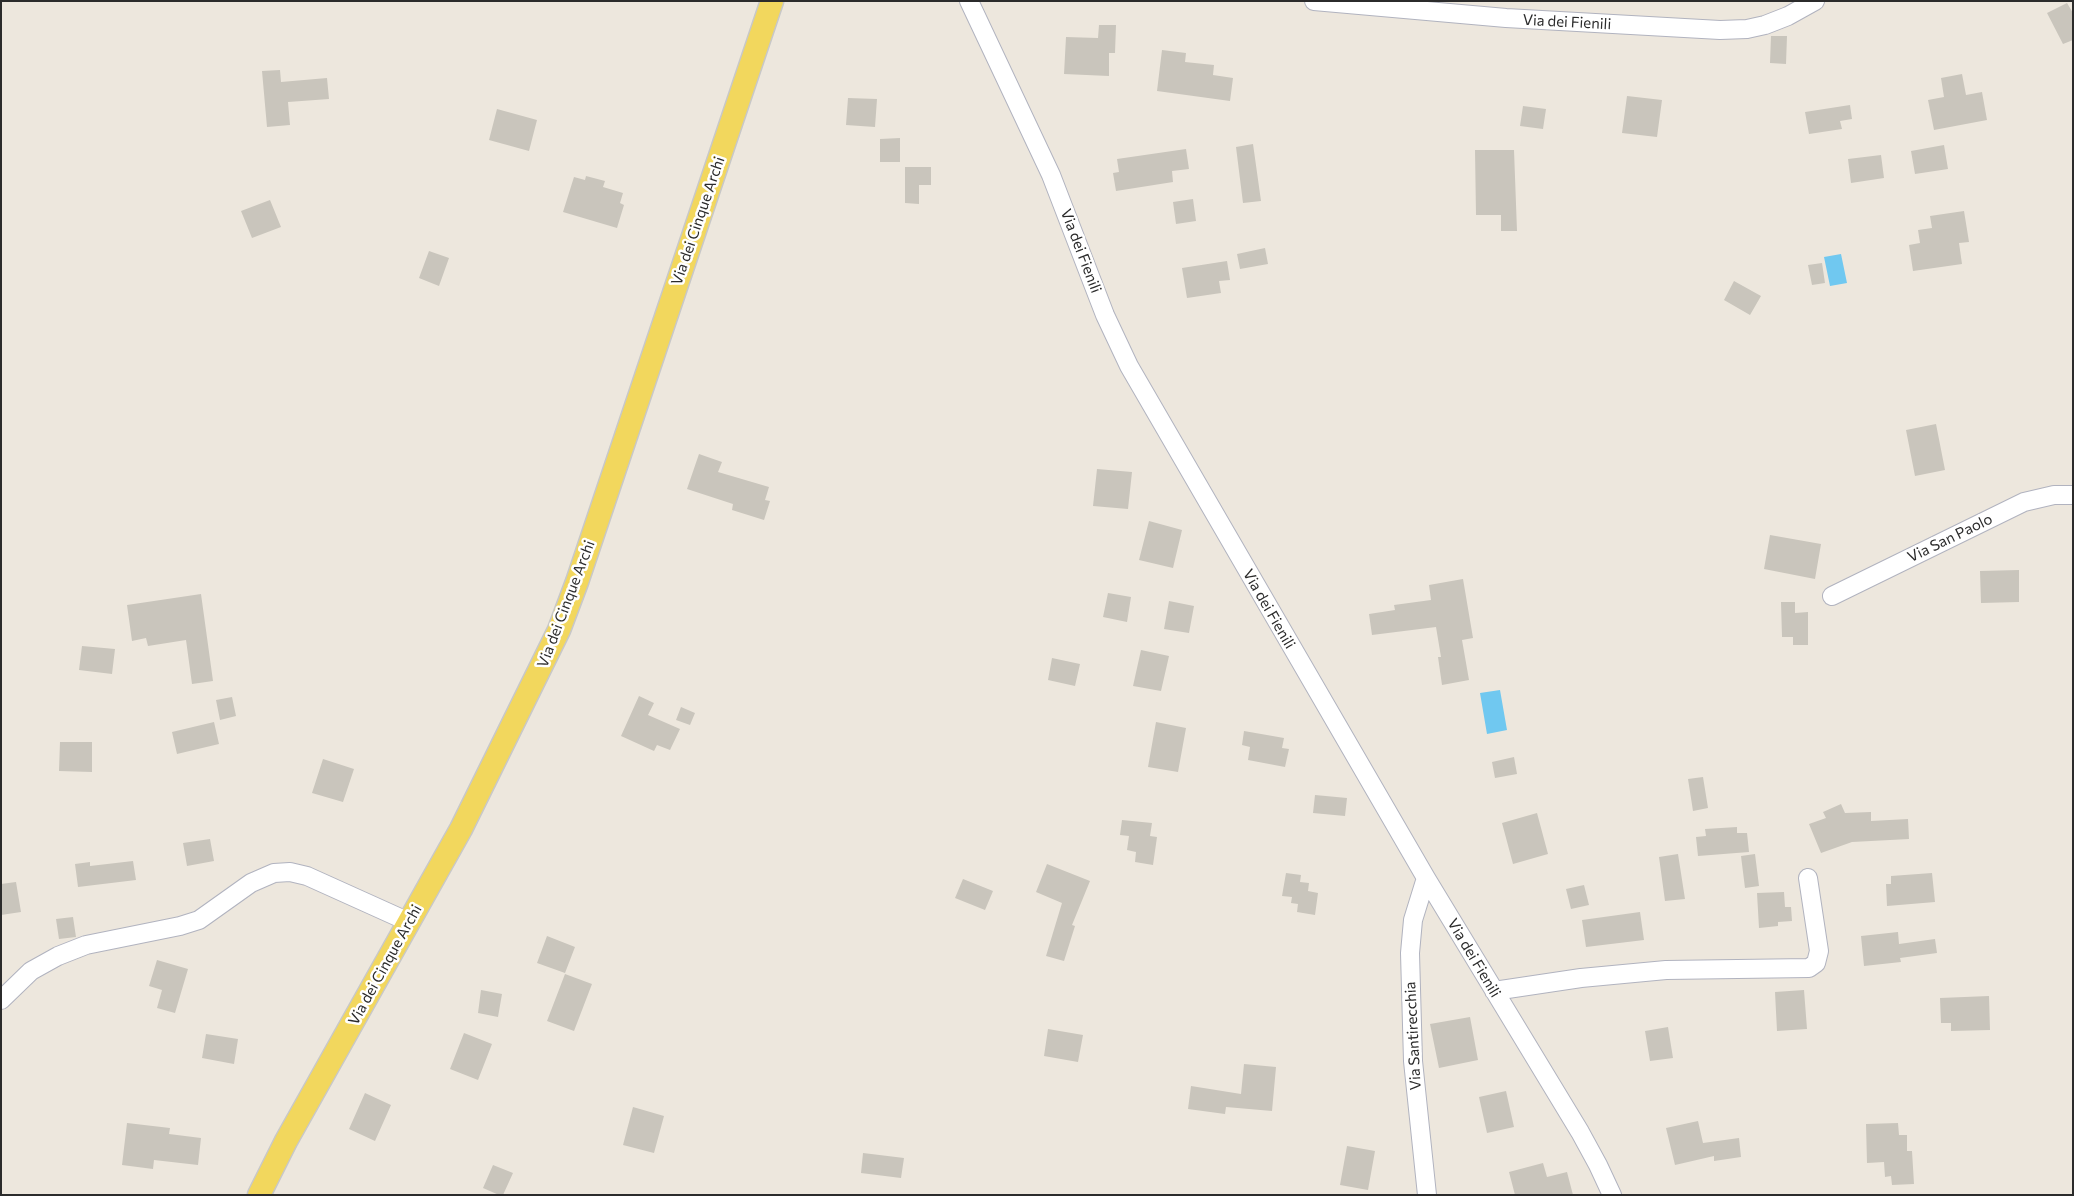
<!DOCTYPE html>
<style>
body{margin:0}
#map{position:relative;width:2074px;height:1196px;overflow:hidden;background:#ede7dd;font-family:Commissioner,sans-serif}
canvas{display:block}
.frame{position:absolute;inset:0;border:2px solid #2b2b2b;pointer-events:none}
</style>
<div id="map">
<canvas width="2074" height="1196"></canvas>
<div class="frame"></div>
</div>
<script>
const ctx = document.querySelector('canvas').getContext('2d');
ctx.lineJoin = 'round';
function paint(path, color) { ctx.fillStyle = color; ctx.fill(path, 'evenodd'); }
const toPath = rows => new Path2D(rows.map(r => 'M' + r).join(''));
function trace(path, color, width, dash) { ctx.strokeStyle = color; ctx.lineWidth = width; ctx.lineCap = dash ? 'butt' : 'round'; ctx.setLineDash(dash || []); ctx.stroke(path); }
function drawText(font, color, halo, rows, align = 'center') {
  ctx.font = font + ' Commissioner,sans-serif'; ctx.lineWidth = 5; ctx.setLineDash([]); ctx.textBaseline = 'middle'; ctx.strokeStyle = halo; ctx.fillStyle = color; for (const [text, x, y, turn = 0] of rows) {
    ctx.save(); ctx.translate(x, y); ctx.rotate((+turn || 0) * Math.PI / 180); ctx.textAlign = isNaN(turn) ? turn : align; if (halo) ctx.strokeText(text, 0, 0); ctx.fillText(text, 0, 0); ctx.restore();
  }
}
paint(toPath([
 [1841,254,1847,283,1830,286,1824,257],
 [1500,690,1507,730,1487,734,1480,693]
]), '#70c8f0');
paint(toPath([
 [2067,3,2073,13,2073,40,2063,44,2047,13],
 [1099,25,1116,25,1115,53,1109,53,1109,76,1064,74,1066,37,1098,38],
 [1771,36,1787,36,1786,64,1770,63],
 [1162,50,1186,53,1185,62,1214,65,1213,75,1233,78,1230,101,1157,91],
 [280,70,281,82,327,78,329,99,288,102,290,125,267,127,262,71],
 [1962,74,1966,95,1982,92,1987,120,1934,130,1928,100,1944,97,1941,78],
 [1627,96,1662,100,1657,137,1622,133],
 [848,98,877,99,875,127,846,125],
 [1850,105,1852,119,1840,121,1842,129,1809,134,1805,112],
 [1523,106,1546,109,1543,129,1520,126],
 [497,109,537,120,529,151,489,140],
 [900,138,900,162,880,162,880,139],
 [1253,144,1261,201,1243,203,1236,147],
 [1944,145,1948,169,1915,174,1911,151],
 [1186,149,1189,169,1172,171,1173,182,1116,191,1113,173,1119,172,1117,159],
 [1475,150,1514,150,1517,231,1501,231,1501,215,1476,215],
 [1881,155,1884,178,1851,183,1848,159],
 [905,167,931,167,931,185,919,185,919,204,905,203],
 [586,176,605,181,603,187,623,193,620,203,624,205,617,228,563,212,574,177,585,180],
 [1193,199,1196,221,1176,224,1173,202],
 [270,200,281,227,252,238,241,211],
 [1964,211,1969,242,1959,243,1962,264,1913,271,1909,245,1920,243,1918,230,1932,228,1930,216],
 [1265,248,1268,264,1240,269,1237,254],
 [429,251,449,258,439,286,419,278],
 [1227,261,1230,280,1219,281,1221,293,1187,298,1182,268],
 [1822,263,1825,283,1812,285,1808,265],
 [1734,281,1761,296,1750,315,1724,300],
 [1936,424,1945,470,1915,476,1906,430],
 [699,454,722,462,718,472,769,487,765,500,770,501,764,520,732,510,733,504,687,489],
 [1097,469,1132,472,1128,509,1093,506],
 [1149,521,1182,530,1173,568,1139,560],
 [1770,535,1821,544,1815,579,1764,569],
 [2019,570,2019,602,1981,603,1980,571],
 [1463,579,1473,638,1462,640,1469,680,1442,685,1438,657,1441,657,1436,627,1372,635,1369,614,1395,610,1394,605,1431,600,1429,585],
 [1108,593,1131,597,1127,622,1103,617],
 [201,594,213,681,192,684,186,640,148,646,146,638,132,641,127,605],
 [1169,601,1194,606,1189,633,1164,629],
 [1781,602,1795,602,1795,613,1808,612,1808,645,1793,645,1793,637,1782,637],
 [82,646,115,649,112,674,79,670],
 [1141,650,1169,656,1161,691,1133,686],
 [1052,658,1080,664,1075,686,1048,680],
 [639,696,654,703,648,715,680,729,670,750,657,745,654,751,621,736],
 [232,697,236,716,220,720,216,700],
 [681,707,695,713,690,725,676,720],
 [214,722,219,744,177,754,172,732],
 [1156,722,1186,728,1178,772,1148,767],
 [1244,731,1284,738,1282,748,1289,749,1285,767,1248,760,1250,747,1242,745],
 [60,742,92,742,92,772,59,771],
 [1514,757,1517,774,1495,778,1492,762],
 [323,759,354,769,343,802,312,793],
 [1703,777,1708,808,1693,811,1688,779],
 [1315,795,1347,798,1345,816,1313,813],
 [1841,804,1845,813,1871,812,1871,821,1908,819,1909,839,1852,842,1821,853,1809,824,1826,818,1823,812],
 [1537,813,1548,854,1513,864,1502,823],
 [1122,820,1152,823,1150,836,1157,837,1153,865,1135,862,1136,852,1127,850,1129,836,1120,835],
 [1737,827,1737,833,1747,833,1749,852,1698,856,1696,837,1706,836,1705,829],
 [210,839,214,861,187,866,183,843],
 [1678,854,1685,899,1665,901,1659,857],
 [1755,854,1759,886,1745,888,1741,856],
 [133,861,136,880,78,887,75,864,90,862,90,866],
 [1047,864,1090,881,1072,925,1075,926,1064,961,1046,956,1062,903,1036,892],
 [1286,873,1301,875,1300,882,1309,883,1308,891,1318,893,1315,915,1297,912,1298,904,1291,903,1292,897,1282,896],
 [1932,873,1935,902,1887,906,1886,884,1891,884,1891,876],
 [963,879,993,891,985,910,955,898],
 [16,882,21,912,1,915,1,884],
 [1584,885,1589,905,1571,909,1566,889],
 [1784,892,1785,907,1791,907,1792,921,1778,922,1778,926,1759,928,1757,893],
 [1640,912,1644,940,1586,947,1582,920],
 [73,917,76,937,59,939,56,919],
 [1898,932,1899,944,1935,939,1937,953,1900,958,1901,962,1864,966,1861,936],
 [547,936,575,947,565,973,537,963],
 [157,960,188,969,175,1013,157,1008,162,990,149,986],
 [565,974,592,984,574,1031,547,1021],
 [481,990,502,994,498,1017,478,1013],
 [1804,990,1807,1029,1777,1031,1775,992],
 [1989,996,1990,1030,1951,1031,1951,1023,1941,1023,1940,998],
 [1470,1017,1478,1060,1439,1068,1430,1024],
 [1668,1027,1673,1058,1650,1061,1645,1031],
 [1048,1029,1083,1035,1078,1062,1044,1056],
 [464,1033,492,1044,478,1080,450,1069],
 [206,1034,238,1039,234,1064,202,1058],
 [1244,1064,1276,1067,1272,1111,1226,1107,1225,1114,1188,1109,1191,1086,1241,1094],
 [1506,1091,1514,1127,1487,1133,1479,1097],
 [365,1093,391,1105,375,1141,349,1129],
 [633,1107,664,1116,654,1153,623,1145],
 [1698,1121,1703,1143,1739,1138,1741,1157,1714,1161,1714,1156,1675,1165,1666,1128],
 [127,1123,170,1128,169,1134,201,1138,198,1165,154,1160,153,1169,122,1165],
 [1898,1123,1899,1135,1907,1135,1907,1151,1912,1151,1914,1184,1892,1185,1891,1176,1885,1177,1884,1162,1867,1163,1866,1124],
 [1347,1146,1375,1151,1368,1190,1340,1185],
 [863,1153,904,1158,901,1178,861,1173],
 [1543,1163,1547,1177,1567,1172,1573,1195,1515,1195,1509,1172],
 [493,1165,513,1173,503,1195,499,1195,483,1188]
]), '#c9c5bc');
const minor = toPath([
 [969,1,1051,175,1105,315,1129,366,1426,878,1580,1132,1598,1165,1612,1195],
 [1314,1,1506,18,1720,30,1747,29,1765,25,1788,16,1815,1],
 [1832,596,2024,502,2054,495,2073,495],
 [1426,878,1413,920,1410,953,1413,1061,1427,1195],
 [1494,991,1581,978,1666,970,1809,968,1816,963,1819,951,1808,878],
 [1,1000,31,971,58,956,86,945,180,926,199,920,251,883,274,873,290,872,307,876,409,922]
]);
const major = toPath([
 [259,1195,286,1141,461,829,559,630,577,582,772,1]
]);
trace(minor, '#b1b3bf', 20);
trace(major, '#c8c8c8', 25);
trace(minor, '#fff', 18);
trace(major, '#f2d75d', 22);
drawText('15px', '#2b2b2b', '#fff', [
 ["Via dei Fienili",1567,22,3],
 ["Via dei Cinque Archi",698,221,-71],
 ["Via dei Fienili",1081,251,69],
 ["Via San Paolo",1950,538,-26],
 ["Via dei Cinque Archi",566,604,-69],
 ["Via dei Fienili",1269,609,60],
 ["Via dei Fienili",1474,958,59],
 ["Via dei Cinque Archi",385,965,-61],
 ["Via Santirecchia",1413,1036,-93]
]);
</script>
